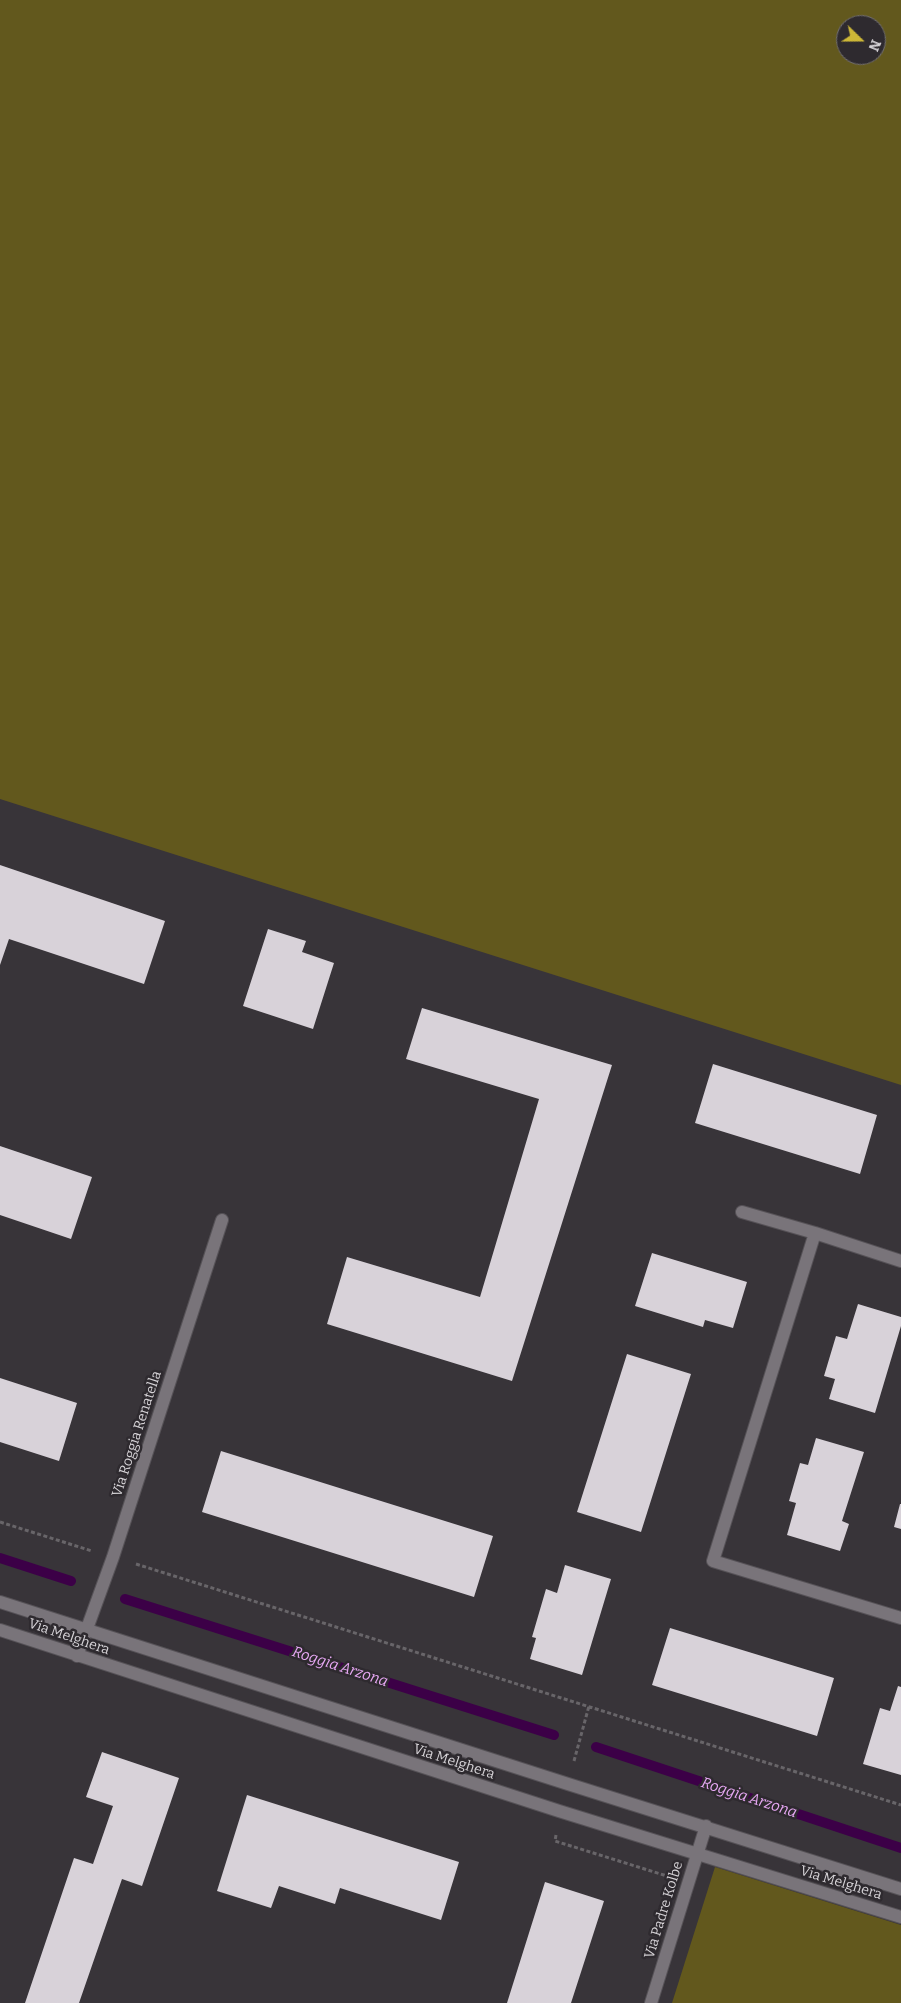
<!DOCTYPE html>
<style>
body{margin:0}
#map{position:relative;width:901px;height:2003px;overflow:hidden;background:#383439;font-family:Bitter,serif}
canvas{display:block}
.north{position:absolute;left:836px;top:15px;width:50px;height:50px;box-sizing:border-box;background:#2e2a2f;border:1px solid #716e72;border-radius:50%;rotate:112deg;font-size:14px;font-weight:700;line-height:20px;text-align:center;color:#d6d3d7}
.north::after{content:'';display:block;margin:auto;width:18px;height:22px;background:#ceb837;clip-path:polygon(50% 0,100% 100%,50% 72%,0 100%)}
</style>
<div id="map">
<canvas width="901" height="2003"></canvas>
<div class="north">N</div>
</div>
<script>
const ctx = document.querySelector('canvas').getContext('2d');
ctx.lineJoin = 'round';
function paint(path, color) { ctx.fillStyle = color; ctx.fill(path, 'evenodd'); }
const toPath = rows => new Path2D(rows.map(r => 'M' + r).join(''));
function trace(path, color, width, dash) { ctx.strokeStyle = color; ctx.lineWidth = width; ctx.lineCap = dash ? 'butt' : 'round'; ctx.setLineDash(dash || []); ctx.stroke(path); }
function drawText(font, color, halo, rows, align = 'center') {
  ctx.font = font + ' Bitter,serif'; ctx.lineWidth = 5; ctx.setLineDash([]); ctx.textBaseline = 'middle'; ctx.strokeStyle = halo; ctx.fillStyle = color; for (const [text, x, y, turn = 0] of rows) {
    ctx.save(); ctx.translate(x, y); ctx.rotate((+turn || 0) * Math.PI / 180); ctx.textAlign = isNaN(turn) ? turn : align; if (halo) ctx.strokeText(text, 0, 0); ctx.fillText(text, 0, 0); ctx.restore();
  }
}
paint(toPath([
 [0,0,901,0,901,1085,0,799],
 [846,25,876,25,876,55,846,55],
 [715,1867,901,1925,901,2003,672,2003]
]), '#62581d');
trace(toPath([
 [0,1558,71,1581],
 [125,1599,554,1735],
 [596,1747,901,1848]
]), '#3c0047', 10);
paint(toPath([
 [0,865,165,921,144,984,9,939,0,965],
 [268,929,306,941,302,952,334,963,313,1029,243,1006],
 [422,1008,612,1065,512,1381,327,1324,347,1257,480,1297,539,1099,406,1059],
 [713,1064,877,1115,860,1174,695,1123],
 [0,1146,92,1177,71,1239,0,1215],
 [652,1253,747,1282,733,1328,705,1320,703,1327,635,1306],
 [858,1304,901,1317,901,1326,875,1413,829,1399,835,1379,824,1376,836,1336,847,1339],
 [627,1354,691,1374,641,1532,577,1512],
 [0,1378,77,1403,59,1461,0,1442],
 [816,1438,864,1452,842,1521,849,1524,840,1551,787,1535,796,1503,789,1501,800,1463,808,1465],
 [221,1451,493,1536,474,1597,202,1512],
 [900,1504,901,1504,901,1529,894,1527],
 [565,1565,611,1579,582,1675,530,1659,536,1638,532,1637,546,1589,557,1593],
 [670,1628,834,1678,817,1736,652,1685],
 [898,1686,901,1687,901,1775,863,1764,880,1708,890,1711],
 [102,1752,179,1778,142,1886,122,1879,79,2003,25,2003,74,1858,93,1864,113,1806,86,1797],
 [247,1795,459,1862,441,1920,340,1888,335,1904,279,1886,271,1908,217,1891],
 [545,1882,604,1901,571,2003,507,2003]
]), '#d8d2d9');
const minor = toPath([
 [742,1212,815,1233],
 [901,1261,815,1233,713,1561,901,1618],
 [0,1602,568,1784,901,1889],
 [0,1630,559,1811,901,1917],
 [77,1656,113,1557,222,1220],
 [651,2003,706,1826]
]);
trace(minor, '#565257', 14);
trace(toPath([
 [0,1522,92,1551],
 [136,1564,901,1805],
 [574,1761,589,1706],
 [556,1835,555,1841,667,1876]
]), '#686569', 3, [4, 2.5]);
trace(minor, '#79747a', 12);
drawText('14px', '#d6d3d7', '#2e2a2f', [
 ["Via Roggia Renatella",137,1434,-72],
 ["Via Melghera",69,1637,19],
 ["Via Melghera",454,1762,18],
 ["Via Melghera",841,1883,17],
 ["Via Padre Kolbe",664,1910,-73]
]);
drawText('italic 15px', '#e7a8f4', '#2e2a2f', [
 ["Roggia Arzona",340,1667,18],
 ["Roggia Arzona",749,1798,18]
]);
</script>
